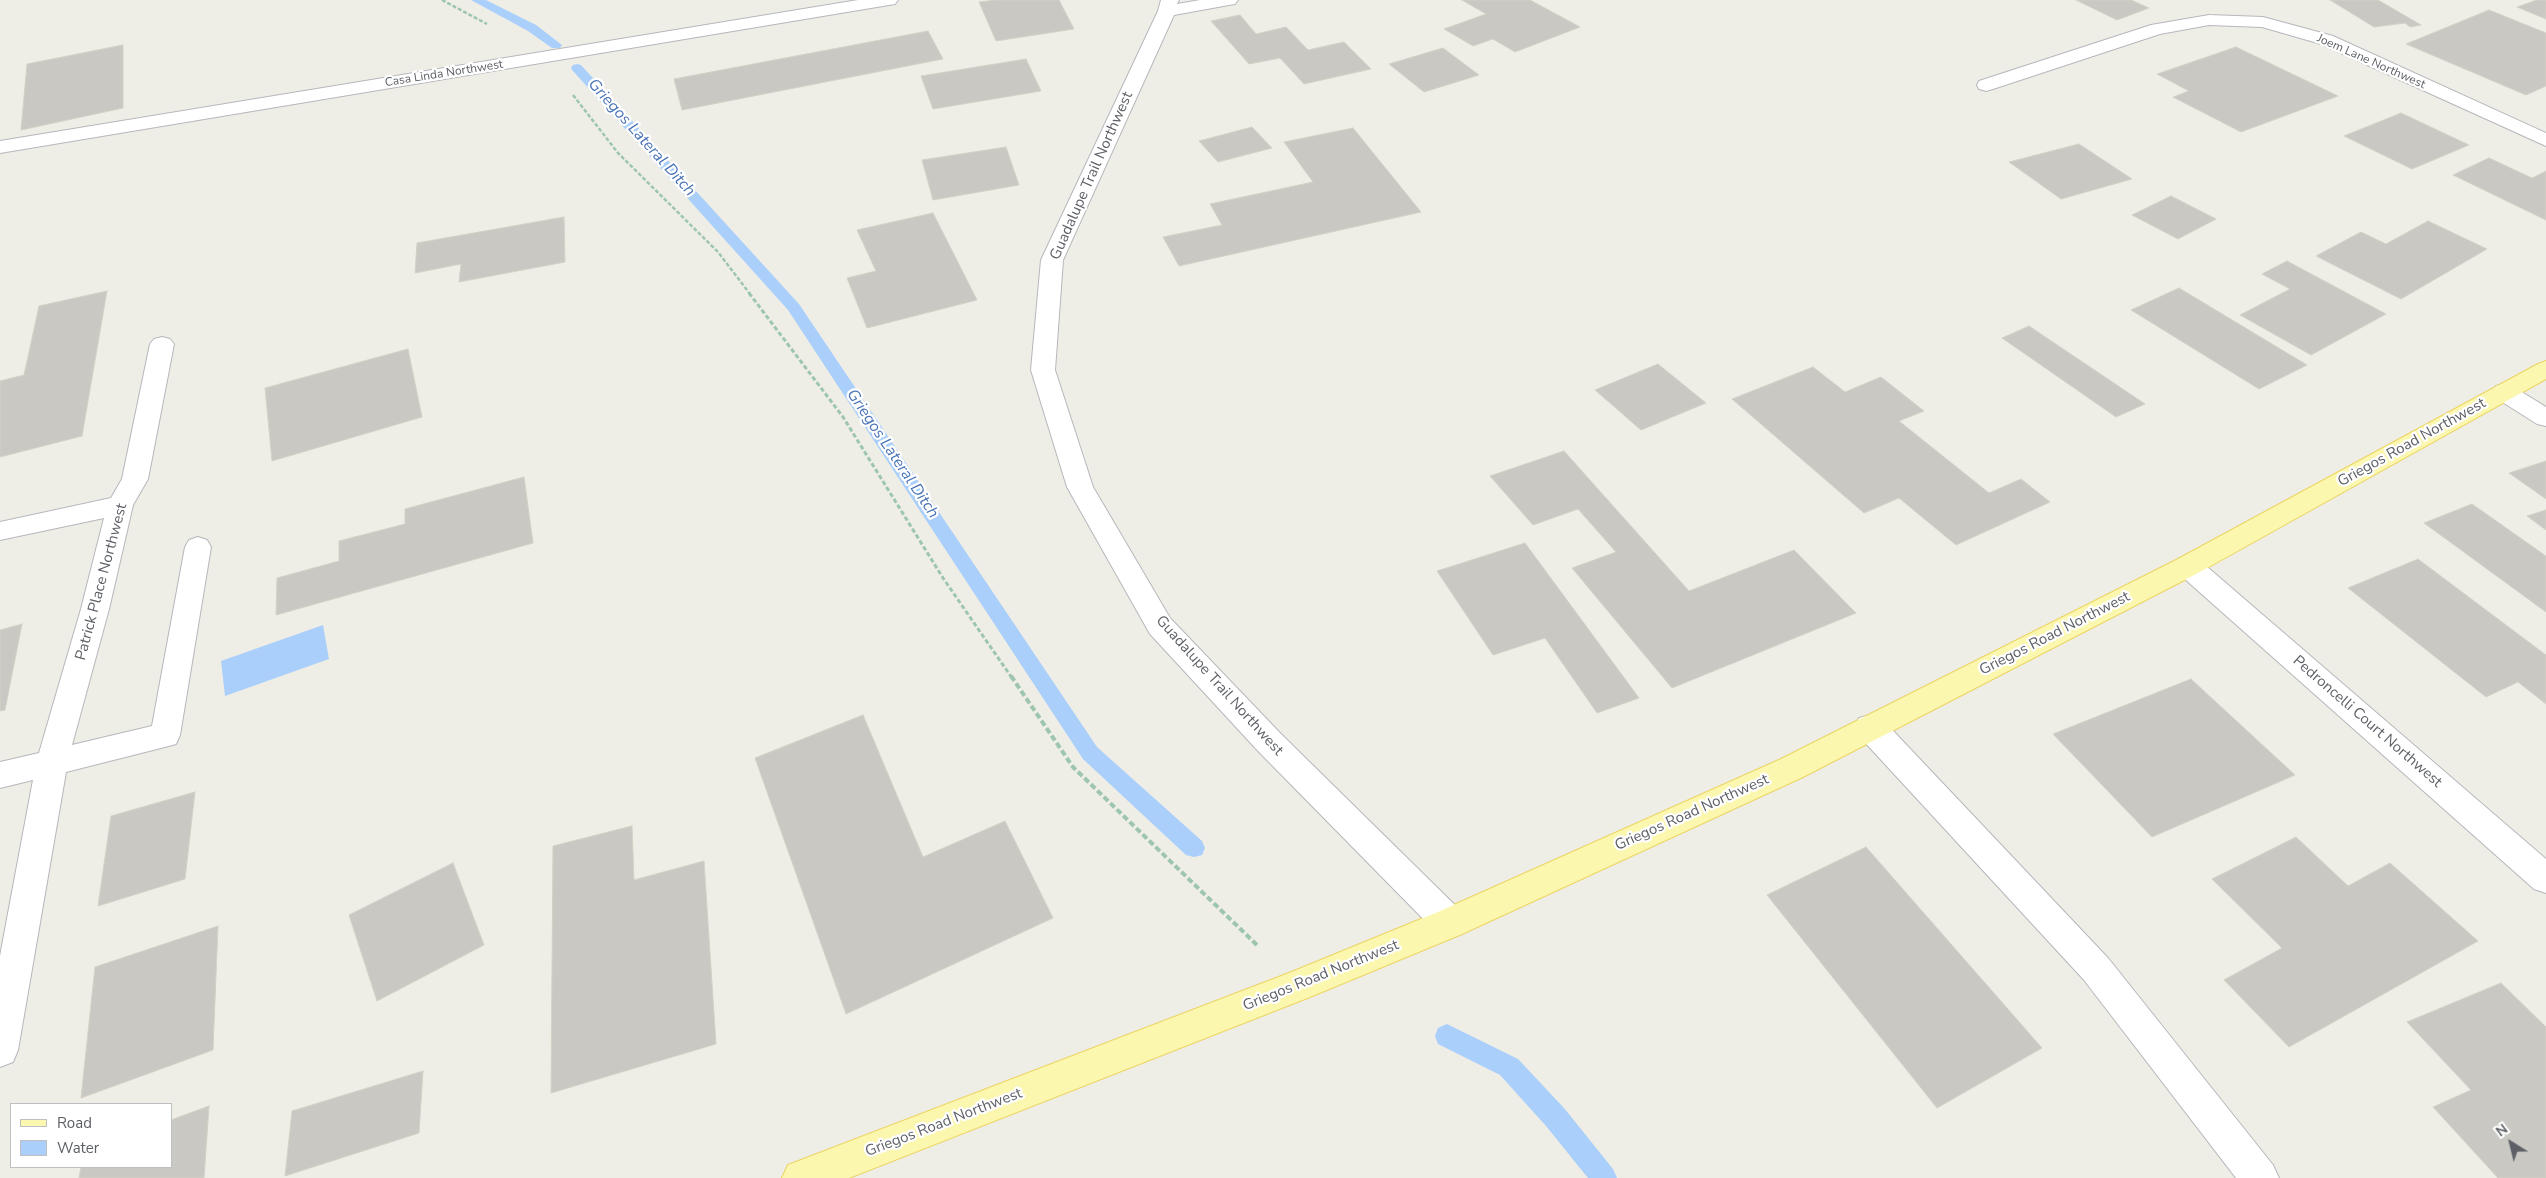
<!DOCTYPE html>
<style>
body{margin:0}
#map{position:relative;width:2546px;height:1178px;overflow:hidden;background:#efeee6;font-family:"Nunito Sans",sans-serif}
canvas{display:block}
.legend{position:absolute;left:10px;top:1103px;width:162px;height:65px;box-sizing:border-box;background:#fff;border:1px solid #bebfc2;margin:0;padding:6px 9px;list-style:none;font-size:15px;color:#5d6066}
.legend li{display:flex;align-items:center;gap:10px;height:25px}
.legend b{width:25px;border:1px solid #bebfc2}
.north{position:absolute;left:2486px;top:1118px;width:50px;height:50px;-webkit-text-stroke:4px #fff;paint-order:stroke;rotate:324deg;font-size:14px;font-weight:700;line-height:20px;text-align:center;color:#5d6066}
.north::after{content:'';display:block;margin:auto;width:18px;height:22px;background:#5d6066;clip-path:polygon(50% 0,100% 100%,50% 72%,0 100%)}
</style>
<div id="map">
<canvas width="2546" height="1178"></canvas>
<ul class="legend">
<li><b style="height:6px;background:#fcf7af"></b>Road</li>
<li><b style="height:14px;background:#aacffb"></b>Water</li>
</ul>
<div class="north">N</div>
</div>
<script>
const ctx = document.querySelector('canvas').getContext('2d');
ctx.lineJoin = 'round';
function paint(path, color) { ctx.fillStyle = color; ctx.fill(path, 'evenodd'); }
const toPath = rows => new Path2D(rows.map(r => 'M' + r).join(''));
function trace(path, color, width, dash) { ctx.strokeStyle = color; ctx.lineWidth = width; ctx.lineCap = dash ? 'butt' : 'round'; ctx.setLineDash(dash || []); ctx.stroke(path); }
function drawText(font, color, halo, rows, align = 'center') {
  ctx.font = font + ' "Nunito Sans",sans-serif'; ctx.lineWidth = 4.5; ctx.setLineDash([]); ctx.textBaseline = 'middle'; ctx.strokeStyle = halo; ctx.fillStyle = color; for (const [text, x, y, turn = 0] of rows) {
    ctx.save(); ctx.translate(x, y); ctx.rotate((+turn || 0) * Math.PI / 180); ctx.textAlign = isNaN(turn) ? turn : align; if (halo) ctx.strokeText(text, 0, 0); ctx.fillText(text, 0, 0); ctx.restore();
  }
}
paint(toPath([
 [323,625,329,659,225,696,221,661]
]), '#aacffb');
paint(toPath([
 [471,0,486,0,536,25,562,45,560,48,552,48,528,31,471,0],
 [577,64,581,65,799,304,1097,747,1202,841,1205,848,1202,855,1194,857,1186,855,1083,759,788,310,573,71,571,68,573,65,577,64],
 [1447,1024,1518,1059,1564,1108,1613,1169,1617,1178,1588,1178,1546,1126,1500,1075,1438,1044,1435,1036,1438,1028,1447,1024]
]), '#aacffb');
const building = toPath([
 [996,0,1059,0,1074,29,996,41,979,2,996,0],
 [1462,0,1530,0,1580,27,1515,52,1493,39,1473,46,1444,29,1486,14,1462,0],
 [2076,0,2131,0,2149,8,2117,20,2076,0],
 [2330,0,2378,0,2421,25,2410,27,2405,23,2374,27,2330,0],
 [2537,0,2546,0,2546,19,2517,7,2537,0],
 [2489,10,2546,33,2546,86,2526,95,2406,44,2489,10],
 [1240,15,1256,34,1286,27,1308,50,1344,42,1371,69,1304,84,1280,58,1249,64,1211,21,1240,15],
 [928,31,943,59,682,110,674,79,928,31],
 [123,45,123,108,21,130,27,64,123,45],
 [2236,47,2338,96,2241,132,2173,97,2189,91,2157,74,2236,47],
 [1443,48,1479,75,1424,92,1389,64,1443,48],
 [1026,59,1041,91,933,109,921,76,1026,59],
 [2401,113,2469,145,2412,169,2344,136,2401,113],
 [1252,127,1272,148,1218,162,1199,141,1252,127],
 [1353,128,1421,212,1179,266,1163,237,1222,225,1210,204,1313,182,1284,142,1353,128],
 [2079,144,2132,179,2061,199,2009,162,2079,144],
 [1006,147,1019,185,933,200,922,160,1006,147],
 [2489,158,2532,178,2546,171,2546,220,2453,175,2489,158],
 [2171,196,2216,219,2178,239,2132,215,2171,196],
 [933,213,977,300,867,328,847,278,876,271,857,230,933,213],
 [564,217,565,262,459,282,461,264,415,273,417,243,564,217],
 [2428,221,2487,249,2401,299,2316,256,2361,232,2386,244,2428,221],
 [2287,261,2386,314,2311,355,2240,315,2290,289,2262,274,2287,261],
 [2179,288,2307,365,2259,389,2131,310,2179,288],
 [107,291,82,436,0,457,0,381,24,375,39,306,107,291],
 [2029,326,2145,404,2116,417,2002,338,2029,326],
 [408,349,422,417,272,461,265,388,408,349],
 [1658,364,1706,403,1641,430,1595,390,1658,364],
 [1813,367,1845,392,1881,377,1924,411,1899,421,1989,493,2021,479,2050,502,1956,545,1899,498,1864,513,1732,399,1813,367],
 [1564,451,1689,591,1794,550,1856,613,1672,688,1572,568,1616,552,1578,509,1533,525,1490,476,1564,451],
 [2546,461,2546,499,2509,473,2546,461],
 [524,477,533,543,276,615,277,578,339,561,339,541,405,524,405,509,524,477],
 [2472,504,2546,556,2546,612,2424,523,2472,504],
 [2546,510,2546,530,2527,516,2546,510],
 [1525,543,1639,698,1597,713,1545,638,1493,655,1437,571,1525,543],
 [2418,559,2546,655,2546,704,2518,682,2486,697,2348,588,2418,559],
 [22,624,5,710,0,711,0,630,22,624],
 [2191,679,2295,775,2152,837,2053,734,2191,679],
 [863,715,923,857,1005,821,1053,918,846,1014,755,758,863,715],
 [195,792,185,879,98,906,111,816,195,792],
 [632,826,634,880,704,861,716,1044,551,1093,553,846,632,826],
 [2296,837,2348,886,2390,863,2478,941,2289,1047,2224,980,2282,948,2212,879,2296,837],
 [1866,847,2042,1048,1937,1108,1767,895,1866,847],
 [453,863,484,945,377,1001,349,915,453,863],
 [218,926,213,1050,81,1098,95,967,218,926],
 [2501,983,2546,1027,2546,1178,2498,1178,2433,1107,2471,1090,2407,1022,2501,983],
 [423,1071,419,1133,285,1176,292,1111,423,1071],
 [209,1106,204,1178,79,1178,81,1167,171,1167,171,1120,209,1106]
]);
paint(building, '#cac8c3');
trace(building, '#d4d1c4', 1);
const minor = toPath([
 [858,0,898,0,895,4,889,5,0,153,0,141,858,0],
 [1161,0,1179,0,1177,4,1200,0,1238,0,1235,4,1229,5,1174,15,1063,260,1055,370,1093,487,1170,618,1281,734,1462,912,1467,923,1462,934,1450,938,1438,934,1259,752,1150,634,1067,487,1031,370,1041,260,1158,11,1161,0],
 [2209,15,2263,17,2333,36,2546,133,2546,146,2321,44,2262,27,2209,25,2160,34,1993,89,1986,91,1979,89,1977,85,1979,81,2151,25,2209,15],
 [162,337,170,339,174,344,148,479,133,505,109,609,72,745,152,726,185,547,189,540,198,537,207,540,211,547,180,735,176,744,165,747,66,772,18,1050,13,1062,0,1067,0,956,33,780,0,788,0,762,39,753,81,609,104,518,0,540,0,522,111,498,122,479,150,344,154,339,162,337],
 [2504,384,2512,386,2546,407,2546,426,2537,424,2496,398,2492,392,2496,386,2504,384],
 [2188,556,2198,559,2546,859,2546,893,2534,889,2178,573,2174,566,2178,559,2188,556],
 [1870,715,1881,718,2108,958,2273,1165,2279,1178,2236,1178,2084,980,1859,736,1855,727,1859,718,1870,715]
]);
const major = toPath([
 [2546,361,2546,379,2198,573,1803,777,1462,934,1310,997,849,1178,782,1178,788,1165,1289,973,1438,912,1781,759,2178,559,2538,364,2546,361]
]);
trace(minor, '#b6b7bc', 2);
trace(major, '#ecd463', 2);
trace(toPath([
 [442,0,487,24],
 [573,95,618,153,718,252,750,294]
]), '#9dc6ad', 2.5, [4, 2]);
trace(toPath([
 [749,293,843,417,943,578,1012,678]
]), '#9dc6ad', 3, [4.5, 2.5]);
trace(toPath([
 [1011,676,1073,767,1259,947]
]), '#9dc6ad', 4, [6, 3]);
paint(minor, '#fff');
paint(major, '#fcf7af');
drawText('12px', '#5d6066', '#fff', [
 ["Joem Lane Northwest",2371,62,24],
 ["Casa Linda Northwest",444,74,-9]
]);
drawText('15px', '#5d6066', '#fff', [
 ["Guadalupe Trail Northwest",1092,176,-66],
 ["Griegos Road Northwest",2412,443,-29],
 ["Patrick Place Northwest",102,582,-75],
 ["Griegos Road Northwest",2055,634,-27],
 ["Guadalupe Trail Northwest",1219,686,48],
 ["Pedroncelli Court Northwest",2367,722,41],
 ["Griegos Road Northwest",1692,813,-24],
 ["Griegos Road Northwest",1321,976,-22],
 ["Griegos Road Northwest",944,1123,-21]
]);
drawText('italic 16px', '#4973b6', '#fff', [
 ["Griegos Lateral Ditch",641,138,48],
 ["Griegos Lateral Ditch",892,454,56]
]);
</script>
